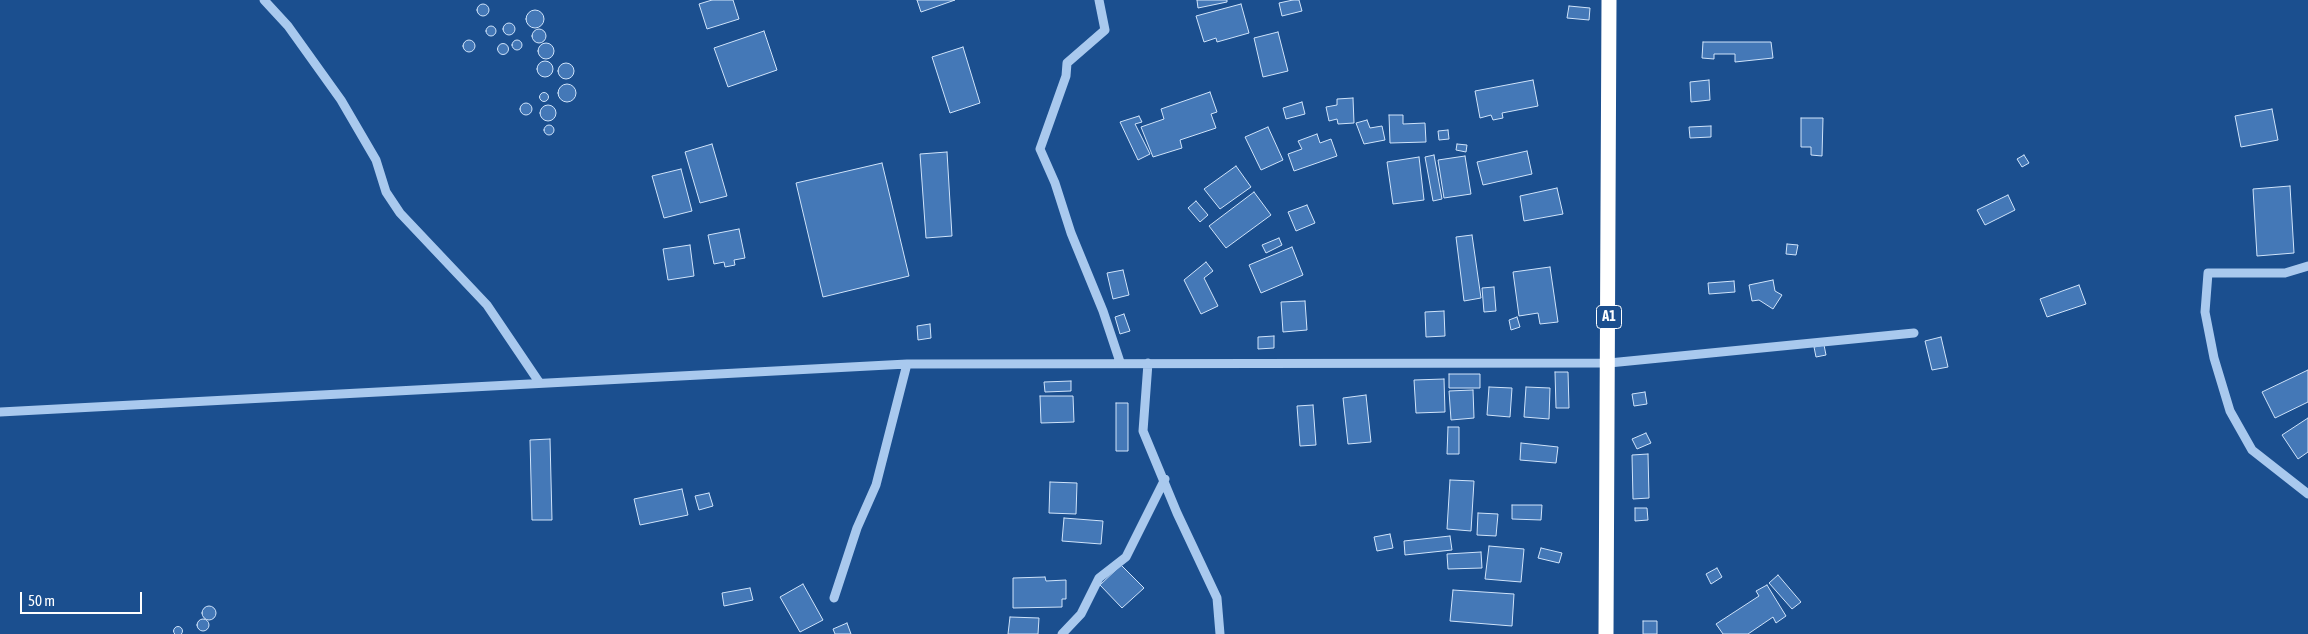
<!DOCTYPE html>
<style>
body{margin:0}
#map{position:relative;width:2308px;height:634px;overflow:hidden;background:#1b4f8f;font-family:"Asap Condensed",sans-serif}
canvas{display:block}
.scale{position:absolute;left:20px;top:592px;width:122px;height:22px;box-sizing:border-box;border:2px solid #fff;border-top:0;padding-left:6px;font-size:15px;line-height:18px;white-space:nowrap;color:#fff;-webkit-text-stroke:4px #1b4f8f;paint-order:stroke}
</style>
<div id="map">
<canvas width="2308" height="634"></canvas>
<div class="scale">50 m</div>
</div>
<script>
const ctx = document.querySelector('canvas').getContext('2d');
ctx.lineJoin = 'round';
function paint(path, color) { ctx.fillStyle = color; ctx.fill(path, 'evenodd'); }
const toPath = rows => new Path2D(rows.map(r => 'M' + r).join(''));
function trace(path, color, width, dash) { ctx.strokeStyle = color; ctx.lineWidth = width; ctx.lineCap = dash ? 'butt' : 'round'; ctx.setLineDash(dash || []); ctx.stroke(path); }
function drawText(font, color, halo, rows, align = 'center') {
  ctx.font = font + ' "Asap Condensed",sans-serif'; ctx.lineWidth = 4; ctx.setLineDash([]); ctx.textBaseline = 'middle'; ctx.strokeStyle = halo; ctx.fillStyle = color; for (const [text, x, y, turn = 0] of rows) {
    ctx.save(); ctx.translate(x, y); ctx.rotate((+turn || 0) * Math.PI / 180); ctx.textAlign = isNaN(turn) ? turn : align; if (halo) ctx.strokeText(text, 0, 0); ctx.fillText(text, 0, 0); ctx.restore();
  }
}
const building = toPath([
 [712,0,733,0,739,19,707,29,699,4,712,0],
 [917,0,955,0,921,12,917,0],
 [1197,0,1227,0,1227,2,1198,8,1197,0],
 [1293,0,1299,0,1302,11,1282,16,1279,3,1293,0],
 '477 10a6 6 0 1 1 12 0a6 6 0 1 1-12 0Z',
 [1241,4,1249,33,1217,42,1216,38,1204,42,1196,16,1241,4],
 [1569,6,1590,8,1589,20,1567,18,1569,6],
 '526 19a9 9 0 1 1 18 0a9 9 0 1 1-18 0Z',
 '503 29a6 6 0 1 1 12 0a6 6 0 1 1-12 0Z',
 '486 31a5 5 0 1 1 10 0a5 5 0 1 1-10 0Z',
 '532 36a7 7 0 1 1 14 0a7 7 0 1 1-14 0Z',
 [764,31,777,70,728,87,714,48,764,31],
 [1278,32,1288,71,1263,77,1254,38,1278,32],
 '463 46a6 6 0 1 1 12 0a6 6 0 1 1-12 0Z',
 '512 45a5 5 0 1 1 10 0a5 5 0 1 1-10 0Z',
 [1703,42,1771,42,1773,58,1735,62,1735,54,1714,54,1714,59,1702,58,1703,42],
 '538 51a8 8 0 1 1 16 0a8 8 0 1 1-16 0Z',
 '497.5 49a5.5 5.5 0 1 1 11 0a5.5 5.5 0 1 1-11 0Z',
 [963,47,980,103,950,113,932,57,963,47],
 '537 69a8 8 0 1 1 16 0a8 8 0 1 1-16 0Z',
 '558 71a8 8 0 1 1 16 0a8 8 0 1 1-16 0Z',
 [1533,80,1538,106,1502,113,1503,118,1493,120,1491,115,1480,118,1475,91,1533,80],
 [1709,80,1710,100,1691,102,1690,82,1709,80],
 '558 93a9 9 0 1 1 18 0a9 9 0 1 1-18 0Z',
 [1210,92,1217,112,1211,114,1216,128,1180,140,1182,148,1153,157,1141,127,1164,119,1161,109,1210,92],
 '539.5 97a4.5 4.5 0 1 1 9 0a4.5 4.5 0 1 1-9 0Z',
 [1353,98,1354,123,1338,124,1337,119,1329,121,1326,107,1337,105,1337,99,1353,98],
 [1302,102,1305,114,1286,119,1283,108,1302,102],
 '520 109a6 6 0 1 1 12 0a6 6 0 1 1-12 0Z',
 '540 113a8 8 0 1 1 16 0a8 8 0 1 1-16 0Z',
 [2272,109,2278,140,2241,147,2235,116,2272,109],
 [1389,115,1403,115,1403,124,1425,123,1426,142,1390,143,1389,115],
 [1139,116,1142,122,1135,124,1150,154,1138,160,1120,122,1139,116],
 [1801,118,1823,118,1822,156,1811,155,1811,147,1801,147,1801,118],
 [1367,120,1370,128,1382,126,1385,140,1364,144,1356,123,1367,120],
 '544 130a5 5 0 1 1 10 0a5 5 0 1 1-10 0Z',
 [1711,126,1711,137,1690,138,1689,127,1711,126],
 [1268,127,1283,160,1261,170,1245,137,1268,127],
 [1448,130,1449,139,1439,140,1438,131,1448,130],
 [1317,134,1320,143,1331,139,1337,156,1294,171,1288,154,1302,149,1298,141,1317,134],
 [712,144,727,196,700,203,685,152,712,144],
 [1457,144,1467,145,1466,152,1456,150,1457,144],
 [1527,151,1532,174,1483,185,1477,162,1527,151],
 [947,152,952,236,926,238,920,154,947,152],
 [1434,155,1442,199,1433,201,1425,157,1434,155],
 [2024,155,2029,163,2022,167,2017,159,2024,155],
 [1465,156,1471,194,1444,198,1438,160,1465,156],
 [1419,157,1424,200,1393,204,1387,162,1419,157],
 [882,163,909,276,823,297,796,183,882,163],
 [1236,166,1251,187,1220,209,1204,189,1236,166],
 [681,169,692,211,664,218,652,176,681,169],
 [2290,186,2294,253,2257,256,2253,189,2290,186],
 [1557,188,1563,214,1524,221,1520,196,1557,188],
 [1254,192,1271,215,1226,248,1209,226,1254,192],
 [2008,195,2015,210,1985,225,1977,210,2008,195],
 [1196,201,1208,215,1200,222,1188,208,1196,201],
 [1307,205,1315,223,1296,231,1288,212,1307,205],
 [739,229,745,258,734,260,735,265,725,267,724,262,714,264,708,235,739,229],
 [1472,235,1481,298,1464,301,1456,237,1472,235],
 [1279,238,1282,245,1266,253,1262,245,1279,238],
 [1787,244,1798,245,1796,255,1786,254,1787,244],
 [690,245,694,276,668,280,663,249,690,245],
 [1292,247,1303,275,1261,293,1249,265,1292,247],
 [1206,262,1213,271,1204,278,1218,306,1201,314,1184,280,1206,262],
 [1550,267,1558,322,1540,324,1538,313,1519,316,1513,272,1550,267],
 [1123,270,1129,295,1113,299,1107,273,1123,270],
 [1773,280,1775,291,1782,295,1773,309,1759,300,1752,301,1749,285,1773,280],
 [1734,281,1735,292,1709,294,1708,283,1734,281],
 [2079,285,2086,304,2047,317,2040,299,2079,285],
 [1494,287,1496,311,1484,312,1482,288,1494,287],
 [1305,301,1307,330,1283,332,1281,302,1305,301],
 [1444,311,1445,336,1426,337,1425,312,1444,311],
 [1124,314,1130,331,1120,334,1115,317,1124,314],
 [1517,317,1520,327,1511,330,1509,320,1517,317],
 [930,324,931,338,918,340,917,326,930,324],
 [1274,336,1274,348,1258,349,1258,337,1274,336],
 [1941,337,1948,367,1932,370,1925,341,1941,337],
 [1824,345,1826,355,1816,357,1814,347,1824,345],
 [2308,370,2308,402,2275,418,2262,392,2308,370],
 [1555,372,1568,372,1569,408,1556,408,1555,372],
 [1449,374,1480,374,1480,388,1449,388,1449,374],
 [1444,379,1445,412,1416,413,1414,380,1444,379],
 [1071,381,1071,391,1045,392,1044,382,1071,381],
 [1489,387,1512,388,1510,417,1487,415,1489,387],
 [1526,387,1550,388,1549,419,1524,417,1526,387],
 [1473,390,1474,418,1451,420,1449,391,1473,390],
 [1645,392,1647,404,1634,406,1632,394,1645,392],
 [1366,395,1371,442,1348,444,1343,398,1366,395],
 [1040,396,1073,396,1074,422,1041,423,1040,396],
 [1116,403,1128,403,1128,451,1116,451,1116,403],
 [1313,405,1316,445,1300,446,1297,406,1313,405],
 [2308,418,2308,452,2298,459,2282,435,2308,418],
 [1448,427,1459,427,1459,454,1447,454,1448,427],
 [1646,433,1651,443,1637,449,1632,439,1646,433],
 [550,439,552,520,532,520,530,440,550,439],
 [1521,443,1558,447,1556,463,1520,460,1521,443],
 [1648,454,1649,498,1633,499,1632,455,1648,454],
 [1450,480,1474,481,1471,531,1447,529,1450,480],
 [1050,482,1077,483,1076,514,1049,513,1050,482],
 [682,489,688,515,640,525,634,499,682,489],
 [709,493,713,506,699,510,695,496,709,493],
 [1512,505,1542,505,1541,520,1512,519,1512,505],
 [1635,508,1647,508,1648,520,1635,521,1635,508],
 [1478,513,1498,514,1496,536,1477,535,1478,513],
 [1064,518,1103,521,1101,544,1062,541,1064,518],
 [1390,534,1393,548,1377,551,1374,537,1390,534],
 [1450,536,1452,550,1405,555,1404,541,1450,536],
 [1489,546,1524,549,1521,582,1485,579,1489,546],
 [1541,548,1562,553,1559,563,1538,558,1541,548],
 [1481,552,1482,568,1448,569,1447,554,1481,552],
 [1121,565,1144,588,1122,608,1100,585,1121,565],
 [1717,568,1722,577,1711,584,1706,574,1717,568],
 [1778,575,1801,602,1792,609,1769,583,1778,575],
 [1045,577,1046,581,1066,580,1066,599,1062,599,1062,607,1013,608,1013,578,1045,577],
 [803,584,823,620,800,632,780,597,803,584],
 [1767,585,1786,616,1776,623,1773,617,1748,634,1723,634,1716,624,1759,596,1756,591,1767,585],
 [750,588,753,600,724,606,722,593,750,588],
 [1453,590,1514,594,1512,626,1450,621,1453,590],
 '202 613a7 7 0 1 1 14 0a7 7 0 1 1-14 0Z',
 [1010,617,1039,618,1038,634,1008,634,1010,617],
 '197 625a6 6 0 1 1 12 0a6 6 0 1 1-12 0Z',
 [1643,621,1657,621,1657,634,1643,634,1643,621],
 [847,623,851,634,835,634,833,629,847,623],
 '173.5 631a4.5 4.5 0 1 1 9 0a4.5 4.5 0 1 1-9 0Z'
]);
paint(building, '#4478b7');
trace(building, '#cfe3fa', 1);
trace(toPath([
 [264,0,288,26,341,100,376,160,386,192,400,213,487,305,539,382],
 [1099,0,1105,30,1067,63,1066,76,1040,149,1055,183,1071,233,1103,311,1120,362],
 [2308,266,2285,273,2208,273,2205,312,2214,358,2230,411,2252,450,2308,494],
 [1148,363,1143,431,1177,513,1217,598,1220,634],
 [0,412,907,364,1609,363,1914,333],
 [834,598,857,528,876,485,907,364],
 [1062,634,1081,614,1099,578,1126,557,1165,479]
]), '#a9c9ee', 9);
trace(toPath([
 [1606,634,1609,0]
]), '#fff', 15);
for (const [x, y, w] of [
 [1609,317,25]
]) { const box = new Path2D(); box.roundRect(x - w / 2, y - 11.5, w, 23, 4); ctx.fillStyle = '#1b4f8f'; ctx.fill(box); trace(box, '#fff', 1); }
drawText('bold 14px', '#fff', null, [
 ["A1",1609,317]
]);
</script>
